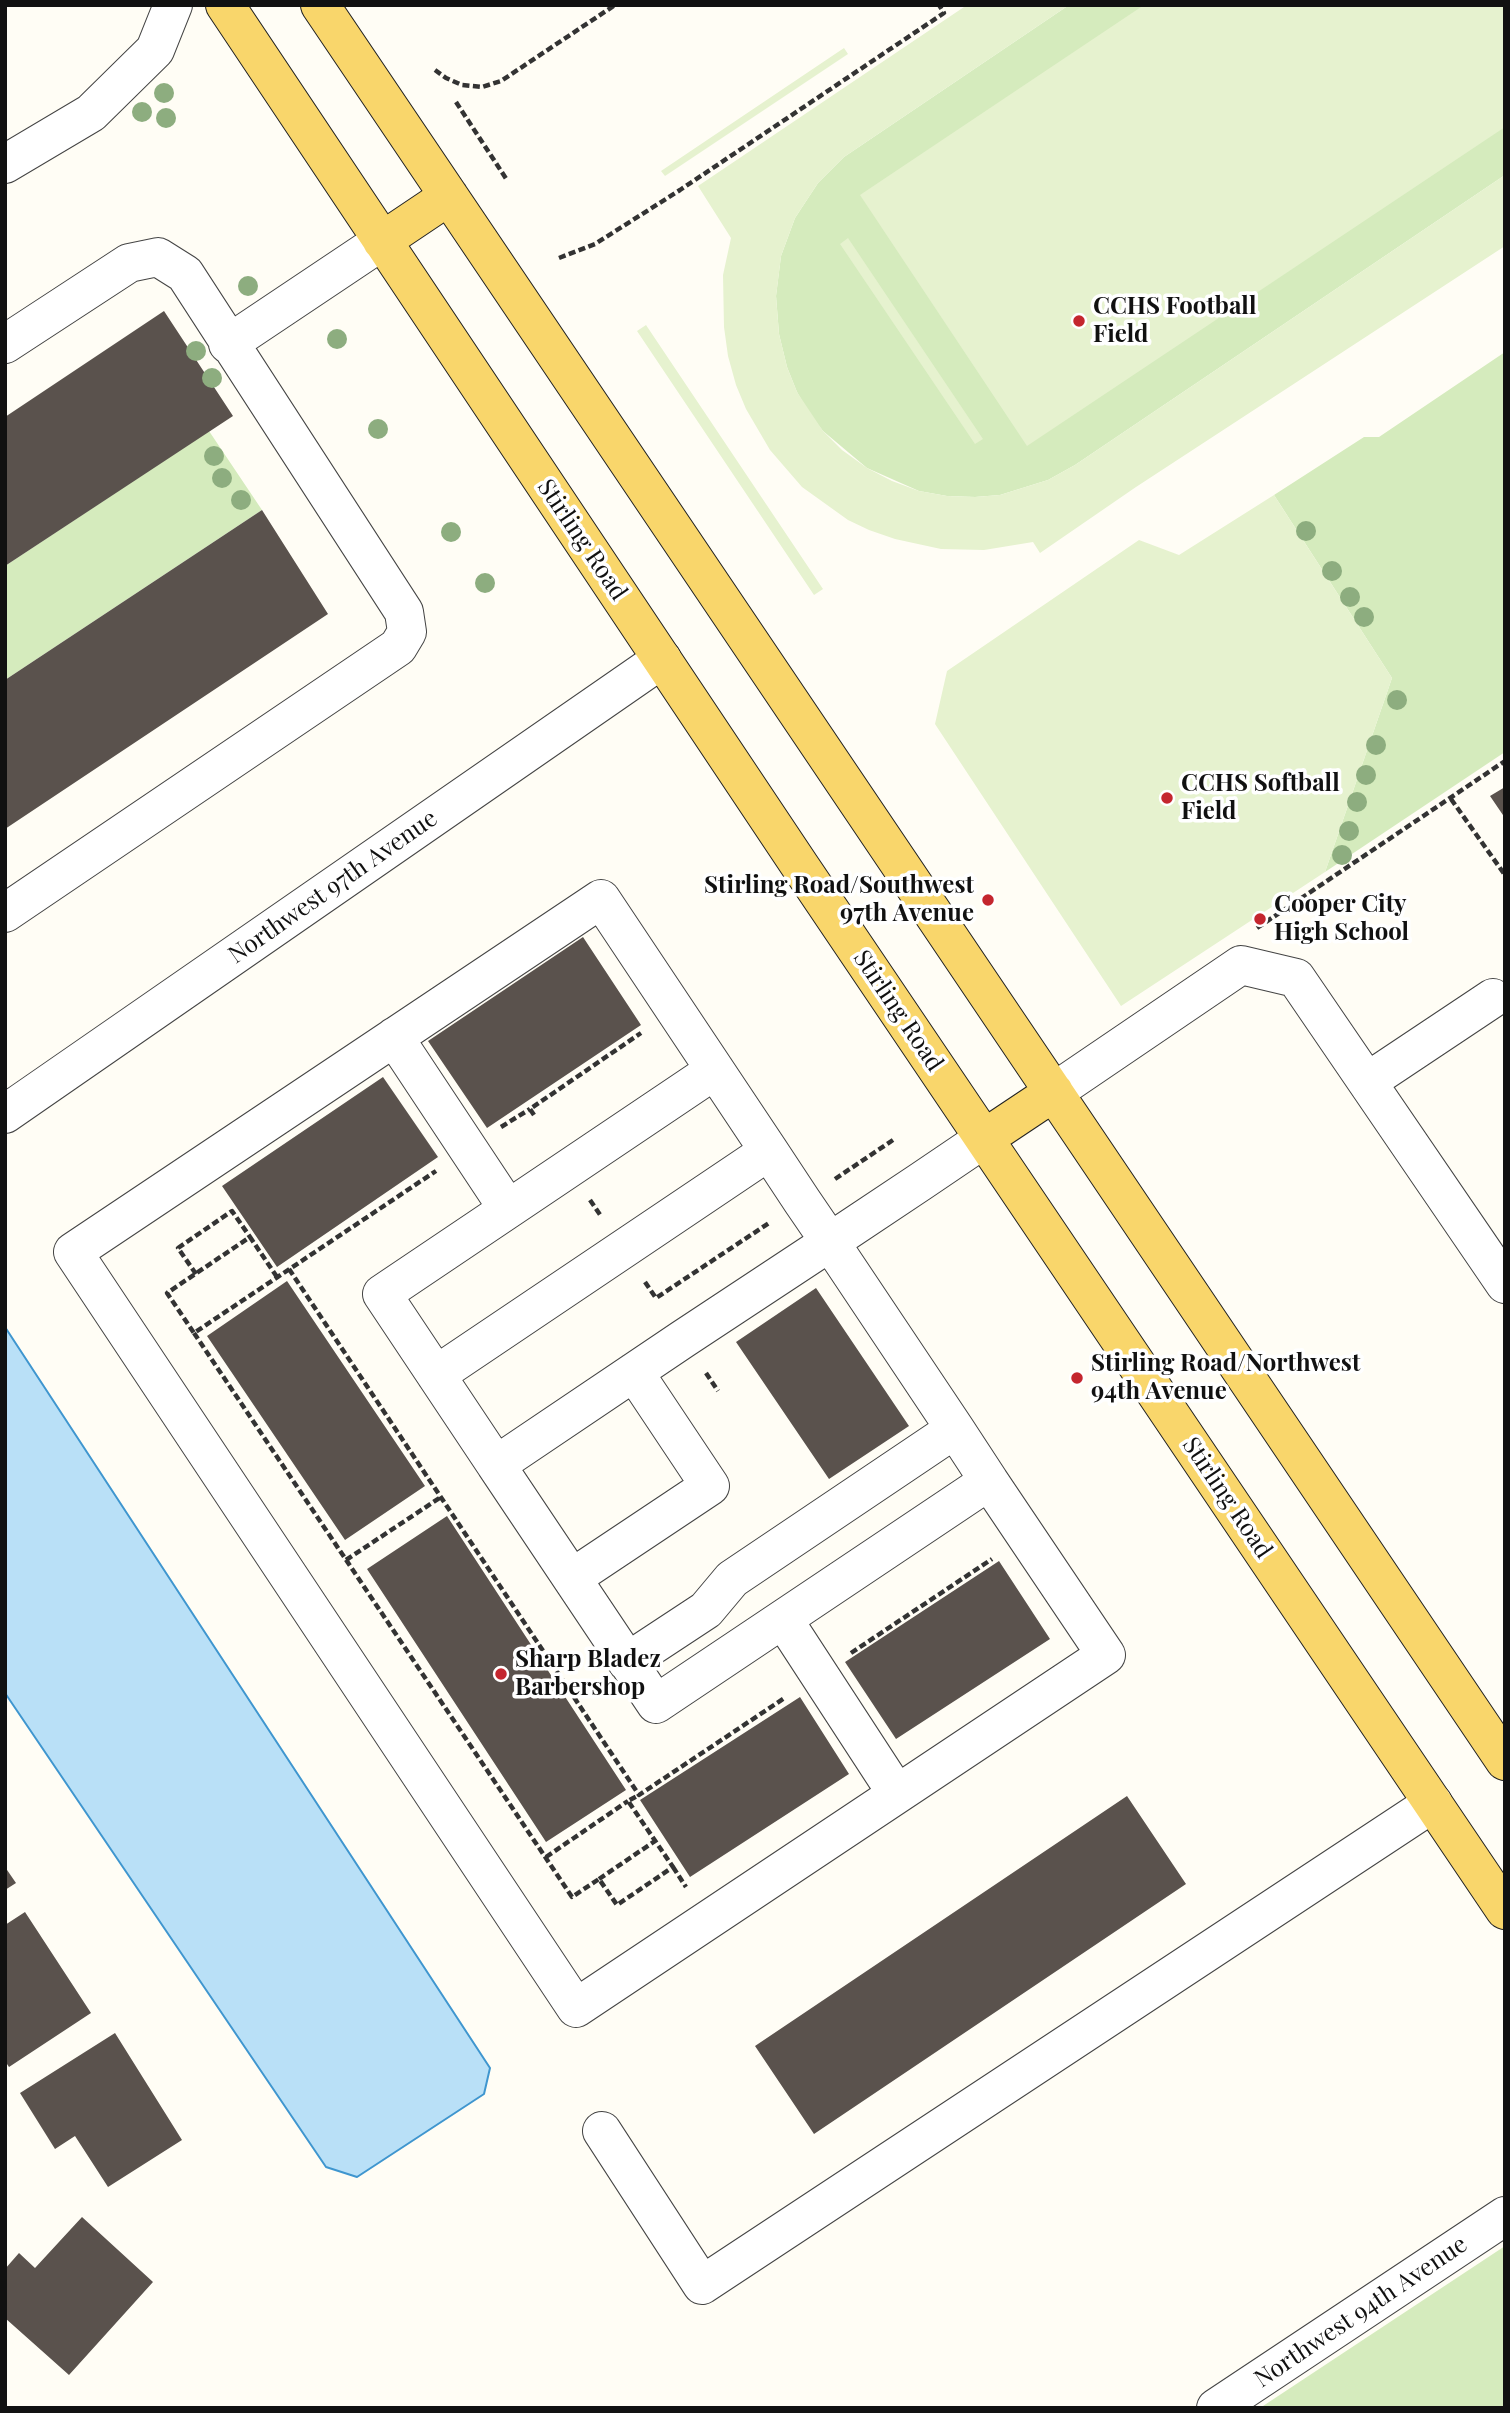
<!DOCTYPE html>
<style>
body{margin:0}
#map{position:relative;width:1510px;height:2413px;overflow:hidden;background:#fffdf5;font-family:"Playfair Display",serif}
canvas{display:block}
.frame{position:absolute;inset:0;border:7px solid #111;pointer-events:none}
</style>
<div id="map">
<canvas width="1510" height="2413"></canvas>
<div class="frame"></div>
</div>
<script>
const ctx = document.querySelector('canvas').getContext('2d');
ctx.lineJoin = 'round';
function paint(path, color) { ctx.fillStyle = color; ctx.fill(path, 'evenodd'); }
const toPath = rows => new Path2D(rows.map(r => 'M' + r).join(''));
function trace(path, color, width, dash) { ctx.strokeStyle = color; ctx.lineWidth = width; ctx.lineCap = dash ? 'butt' : 'round'; ctx.setLineDash(dash || []); ctx.stroke(path); }
function drawText(font, color, halo, rows, align = 'center') {
  ctx.font = font + ' "Playfair Display",serif'; ctx.lineWidth = 7; ctx.setLineDash([]); ctx.textBaseline = 'middle'; ctx.strokeStyle = halo; ctx.fillStyle = color; for (const [text, x, y, turn = 0] of rows) {
    ctx.save(); ctx.translate(x, y); ctx.rotate((+turn || 0) * Math.PI / 180); ctx.textAlign = isNaN(turn) ? turn : align; if (halo) ctx.strokeText(text, 0, 0); ctx.fillText(text, 0, 0); ctx.restore();
  }
}
paint(toPath([
 [1069,5,1505,5,1505,175,1075,465,1048,480,1000,495,975,497,947,496,919,491,867,468,823,431,809,413,797,392,787,367,779,334,776,296,781,256,795,218,818,183,844,157],
 [1505,352,1505,752,1325,872,1392,678,1274,495,1364,437,1379,437],
 [209,431,262,510,5,680,5,566],
 [1505,2246,1505,2408,1260,2408]
]), '#d5ebbd');
paint(toPath([
 [967,5,1069,5,844,157,818,183,795,218,781,256,776,296,779,334,787,367,797,392,823,431,842,450,867,468,892,481,919,491,947,496,975,497,1000,495,1048,480,1075,465,1505,175,1505,246,1136,487,1040,553,1033,542,984,550,941,549,895,539,869,530,848,520,802,487,770,450,746,409,736,385,728,356,724,327,723,275,731,238,698,186],
 [1144,5,1505,5,1505,127,1027,446,860,195],
 [844,48,848,54,665,176,661,171],
 [848,238,983,439,975,444,840,244],
 [646,325,823,589,814,595,637,331],
 [1274,495,1392,678,1325,872,1121,1006,935,724,947,671,1139,540,1179,555]
]), '#e6f2cf');
const water = toPath([
 [5,1327,490,2068,484,2094,357,2177,326,2167,5,1693,5,1327]
]);
paint(water, '#b9e0f7');
trace(water, '#3f96cf', 2);
paint(toPath([
 [164,311,233,416,5,566,5,417],
 [262,510,328,614,5,829,5,680],
 [1505,787,1505,818,1490,796],
 [583,937,641,1025,487,1128,428,1041],
 [383,1077,438,1157,277,1267,222,1186],
 [287,1281,425,1486,345,1540,207,1336],
 [816,1288,909,1426,829,1479,736,1342],
 [447,1516,626,1790,546,1842,367,1569],
 [999,1561,1050,1639,896,1739,845,1662],
 [800,1697,849,1774,690,1877,640,1800],
 [1127,1796,1186,1884,814,2134,755,2046],
 [5,1867,16,1883,5,1890],
 [25,1912,91,2013,9,2067,5,2061,5,1925],
 [115,2033,182,2140,108,2187,75,2136,55,2149,20,2093],
 [82,2217,153,2282,69,2375,5,2318,5,2269,19,2253,35,2268]
]), '#5a524d');
const minor = toPath([
 [5,164,91,113,155,50,173,5],
 [5,344,129,263,158,257,185,274,404,612,407,632,398,647,5,913],
 [228,344,382,241],
 [394,1037,508,1209],
 [1367,1082,1493,998],
 [1054,1092,1241,965,1296,978,1505,1284],
 [5,1114,662,659],
 [985,1138,920,1182,830,1242,683,1339,496,1465,656,1704,989,1481,955,1429,830,1242,802,1201,769,1151,601,899,73,1252,576,2008,1106,1655,989,1481],
 [436,1375,769,1151],
 [496,1465,382,1294,715,1070],
 [572,1578,710,1486,634,1372],
 [783,1619,897,1794],
 [627,1662,706,1610,732,1579,955,1429],
 [602,2131,702,2285,1433,1803],
 [1216,2408,1505,2216]
]);
const major = toPath([
 [225,5,800,866,1505,1910],
 [320,5,1505,1761],
 [382,241,449,196],
 [985,1138,1054,1092]
]);
trace(minor, '#444', 40);
trace(major, '#222', 40);
trace(toPath([
 [435,70,446,78,462,85,482,87,501,81,615,5],
 [456,102,507,180],
 [559,258,595,244,680,190,944,13,939,5],
 [1451,799,1505,875],
 [1257,928,1505,761],
 [534,1115,530,1109,641,1033],
 [501,1127,530,1109],
 [835,1179,893,1140],
 [590,1200,601,1216],
 [289,1269,639,1795,786,1697],
 [196,1274,178,1248,232,1211,250,1237],
 [277,1277,250,1237,167,1293,194,1333,436,1171],
 [645,1282,656,1298,769,1223],
 [194,1333,572,1897,599,1879,617,1905,673,1867,628,1801,639,1795],
 [706,1373,718,1391],
 [346,1560,441,1497],
 [851,1653,992,1559],
 [546,1857,628,1801],
 [673,1867,686,1887],
 [599,1879,655,1841]
]), '#333', 4.5, [7, 3.5]);
trace(minor, '#fff', 38);
trace(major, '#f9d66b', 38);
ctx.fillStyle = '#8dad7f';
for (const [x, y] of [
 [164,93],
 [142,112],
 [166,118],
 [248,286],
 [337,339],
 [196,351],
 [212,378],
 [378,429],
 [214,456],
 [222,478],
 [241,500],
 [1306,531],
 [451,532],
 [1332,571],
 [485,583],
 [1350,597],
 [1364,617],
 [1397,700],
 [1376,745],
 [1366,775],
 [1357,802],
 [1349,831],
 [1342,855]
]) { ctx.beginPath(); ctx.arc(x, y, 10, 0, 2 * Math.PI); ctx.fill(); }
for (const [x, y, r, color] of [
 [1079,321,7,"#c4262e"],
 [1167,798,7,"#c4262e"],
 [988,900,7,"#c4262e"],
 [1260,919,7,"#c4262e"],
 [1077,1378,7,"#c4262e"],
 [501,1674,7,"#c4262e"]
]) { const dot = new Path2D(); dot.arc(x, y, r, 0, 2 * Math.PI); ctx.fillStyle = color; ctx.fill(dot); trace(dot, '#fff', 2.5); }
drawText('bold 24px', '#111', '#fff', [
 ["CCHS Football",1093,307],
 ["Field",1093,335],
 ["CCHS Softball",1181,784],
 ["Field",1181,812],
 ["Stirling Road/Southwest",974,886,"right"],
 ["97th Avenue",974,914,"right"],
 ["Cooper City",1274,905],
 ["High School",1274,933],
 ["Stirling Road/Northwest",1091,1364],
 ["94th Avenue",1091,1392],
 ["Sharp Bladez",515,1660],
 ["Barbershop",515,1688]
], 'left');
drawText('24px', '#111', '#fff', [
 ["Stirling Road",582,540,56],
 ["Northwest 97th Avenue",333,887,-35],
 ["Stirling Road",898,1011,56],
 ["Stirling Road",1227,1498,56],
 ["Northwest 94th Avenue",1361,2312,-34]
]);
</script>
